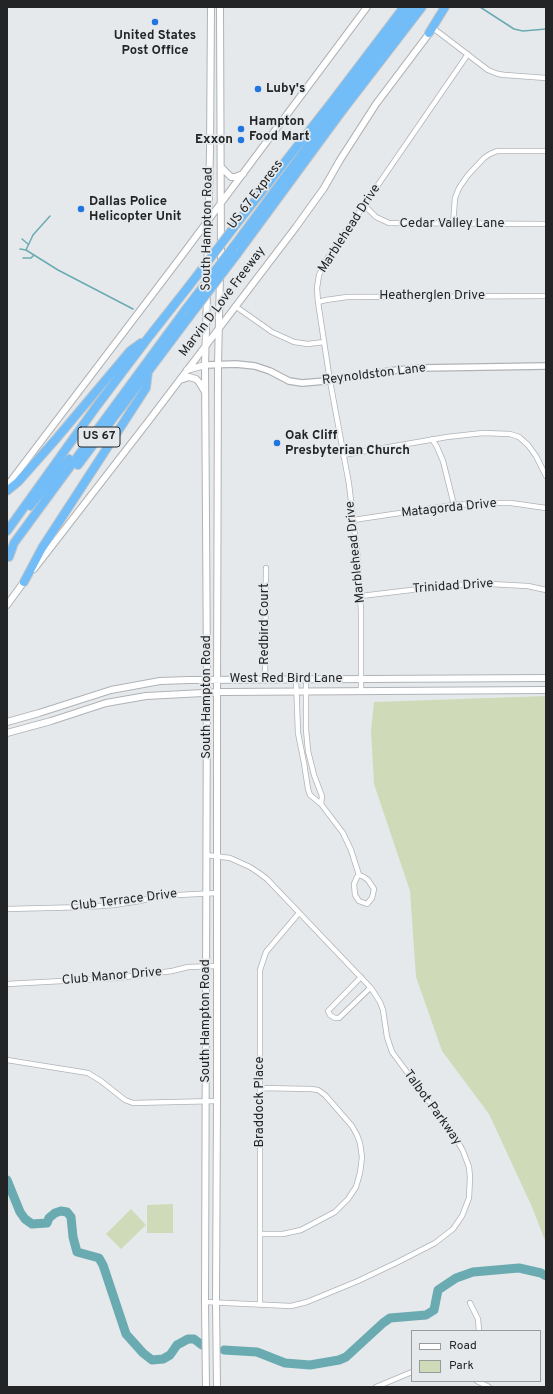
<!DOCTYPE html>
<style>
body{margin:0}
#map{position:relative;width:553px;height:1394px;overflow:hidden;background:#e6e9ec;font-family:Overpass,sans-serif}
canvas{display:block}
.frame{position:absolute;inset:0;border:8px solid #232425;pointer-events:none}
.legend{position:absolute;left:411px;top:1330px;width:130px;height:52px;box-sizing:border-box;background:#e6e9ec;border:1px solid #989a9c;margin:0;padding:5px 7px;list-style:none;font-size:12px;color:#232425}
.legend li{display:flex;align-items:center;gap:8px;height:20px}
.legend b{width:20px;border:1px solid #989a9c}
</style>
<div id="map">
<canvas width="553" height="1394"></canvas>
<div class="frame"></div>
<ul class="legend">
<li><b style="height:5px;background:#fff"></b>Road</li>
<li><b style="height:11px;background:#cfdab9"></b>Park</li>
</ul>
</div>
<script>
const ctx = document.querySelector('canvas').getContext('2d');
ctx.lineJoin = 'round';
function paint(path, color) { ctx.fillStyle = color; ctx.fill(path, 'evenodd'); }
const toPath = rows => new Path2D(rows.map(r => 'M' + r).join(''));
function trace(path, color, width, dash) { ctx.strokeStyle = color; ctx.lineWidth = width; ctx.lineCap = dash ? 'butt' : 'round'; ctx.setLineDash(dash || []); ctx.stroke(path); }
function drawText(font, color, halo, rows, align = 'center') {
  ctx.font = font + ' Overpass,sans-serif'; ctx.lineWidth = 3.5; ctx.setLineDash([]); ctx.textBaseline = 'middle'; ctx.strokeStyle = halo; ctx.fillStyle = color; for (const [text, x, y, turn = 0] of rows) {
    ctx.save(); ctx.translate(x, y); ctx.rotate((+turn || 0) * Math.PI / 180); ctx.textAlign = isNaN(turn) ? turn : align; if (halo) ctx.strokeText(text, 0, 0); ctx.fillText(text, 0, 0); ctx.restore();
  }
}
paint(toPath([
 [546,696,546,1243,532,1207,489,1114,442,1051,416,977,410,891,374,784,371,731,374,702],
 [173,1204,173,1233,147,1233,147,1205],
 [131,1209,146,1225,121,1249,106,1234]
]), '#cfdab9');
trace(toPath([
 [480,7,514,29,523,31,546,29],
 [22,239,28,244],
 [20,249,26,250,58,270,133,309],
 [26,250,33,235,50,216],
 [23,258,31,258,34,255]
]), '#6aabb1', 1.5);
trace(toPath([
 [7,1180,20,1212,25,1219,32,1224,47,1223,49,1218,55,1213,61,1211,67,1212,71,1217,73,1237,77,1252,99,1258,103,1265,126,1334,143,1353,152,1360,163,1359,170,1355,177,1345,188,1339,194,1339,202,1345],
 [224,1350,257,1352,285,1363,310,1365,339,1360,346,1357,383,1323,390,1318,426,1315,434,1310,438,1290,456,1278,473,1272,519,1268,541,1273,546,1276]
]), '#6aabb1', 9);
const minor = toPath([
 [433,28,488,70,498,74,505,75,546,78],
 [364,205,376,217,389,223,546,224],
 [453,224,455,198,459,188,468,175,484,158,490,154,497,151,546,151],
 [318,302,326,300,347,297,546,296],
 [235,306,272,332,294,342,308,344,324,342],
 [432,439,437,447,443,461,454,505],
 [343,455,447,437,483,433,510,434,519,437,528,445,536,456,546,476],
 [353,520,454,505,488,503,511,503,546,508],
 [361,596,453,585,490,584,528,586,546,590],
 [265,679,266,568],
 [296,679,298,733,304,763,308,789,310,795,321,804,343,833,351,850,359,875],
 [306,679,306,729,308,751,314,775,322,796,321,804],
 [361,691,361,611,358,560,349,484,330,381,318,302,317,288,319,275,327,259,468,54],
 [359,875,364,877,368,880,374,889,372,898,367,904,359,901,355,895,354,884,357,877,359,875],
 [7,909,87,907,114,905,140,901,158,896,217,893],
 [361,977,328,1011,330,1015,335,1018,339,1018,370,988],
 [7,984,117,978,172,971,188,967,217,966],
 [7,1060,88,1073,101,1081,125,1100,133,1103,217,1101],
 [260,1234,283,1234,301,1230,335,1212,348,1199,356,1187,360,1173,362,1157,360,1143,357,1135,352,1126,325,1095,318,1090,311,1089,260,1088],
 [205,1302,291,1306,307,1302,358,1281,398,1262,435,1243,453,1229,462,1216,469,1198,470,1177,469,1167,463,1151,454,1135,392,1052,387,1037,383,1010,380,1002,371,988,267,879,259,873,250,867,230,858,206,855],
 [470,1303,478,1319,479,1331],
 [260,1304,260,970,266,952,299,913],
 [477,1381,489,1387],
 [376,1387,412,1372]
]);
const tertiary = toPath([
 [205,365,236,364,255,366,270,371,289,381,302,383,326,381,397,370,421,368,546,366]
]);
const secondary = toPath([
 [220,7,221,263],
 [221,167,231,177,235,177,243,174],
 [207,281,210,151,211,7],
 [187,370,205,365],
 [180,380,189,377,196,379,199,382,205,392],
 [7,486,183,254,367,7],
 [34,569,147,423,296,227,324,188,340,160,376,104,431,31],
 [7,605,26,579],
 [7,722,39,713,111,690,160,681,189,680,546,678],
 [7,733,51,721,106,703,146,696,222,692,546,690],
 [206,1387,205,1302,207,675,205,365,207,293],
 [217,1387,216,1302,217,1101,217,692,218,364,220,275]
]);
const motorway = toPath([
 [429,33,445,7],
 [238,222,331,103,404,7],
 [234,246,324,124,414,7],
 [237,254,342,111,422,7],
 [78,465,189,317],
 [7,491,18,482,56,439,130,351,141,343],
 [30,506,69,459],
 [7,531,96,407,148,338,189,286],
 [9,557,14,543,186,309],
 [24,582,42,548,146,388,148,372]
]);
trace(minor, '#b0b3b6', 6);
trace(tertiary, '#b0b3b6', 8);
trace(secondary, '#b0b3b6', 8);
trace(motorway, '#c6c6c6', 10);
trace(minor, '#fff', 4.5);
trace(tertiary, '#fff', 5.5);
trace(secondary, '#fff', 6);
trace(motorway, '#72bdf7', 8);
const motorwayBridge = toPath([
 [189,286,238,222],
 [186,309,234,246],
 [189,317,237,254]
]);
trace(motorwayBridge, '#c6c6c6', 10, []);
trace(motorwayBridge, '#72bdf7', 8);
for (const [x, y, r, color] of [
 [155,22,4,"#2075df"],
 [258,89,4,"#2075df"],
 [241,129,4,"#2075df"],
 [241,140,4,"#2075df"],
 [81,209,4,"#2075df"],
 [277,443,4,"#2075df"]
]) { const dot = new Path2D(); dot.arc(x, y, r, 0, 2 * Math.PI); ctx.fillStyle = color; ctx.fill(dot); trace(dot, '#e6e9ec', 1.5); }
for (const [x, y, w] of [
 [99,437,42]
]) { const box = new Path2D(); box.roundRect(x - w / 2, y - 10, w, 20, 3); ctx.fillStyle = '#e6e9ec'; ctx.fill(box); trace(box, '#232425', 1); }
drawText('bold 12px', '#232425', null, [
 ["US 67",99,437]
]);
drawText('bold 13px', '#232425', '#e6e9ec', [
 ["United States",155,36,"center"],
 ["Post Office",155,51,"center"],
 ["Luby's",266,89],
 ["Hampton",249,122],
 ["Food Mart",249,137],
 ["Exxon",233,140,"right"],
 ["Dallas Police",89,202],
 ["Helicopter Unit",89,217],
 ["Oak Cliff",285,436],
 ["Presbyterian Church",285,451]
], 'left');
drawText('13px', '#232425', '#e6e9ec', [
 ["US 67 Express",256,195,-53],
 ["Cedar Valley Lane",452,224],
 ["South Hampton Road",208,229,-89],
 ["Marblehead Drive",350,229,-57],
 ["Heatherglen Drive",432,296],
 ["Marvin D Love Freeway",223,302,-53],
 ["Reynoldston Lane",374,375,-7],
 ["Matagorda Drive",449,509,-6],
 ["Marblehead Drive",356,552,-96],
 ["Trinidad Drive",453,587,-4],
 ["Redbird Court",265,624,-90],
 ["West Red Bird Lane",286,679],
 ["South Hampton Road",207,697,-90],
 ["Club Terrace Drive",124,901,-7],
 ["Club Manor Drive",112,977,-5],
 ["South Hampton Road",206,1021,-90],
 ["Braddock Place",260,1102,-90],
 ["Talbot Parkway",432,1108,54]
]);
</script>
